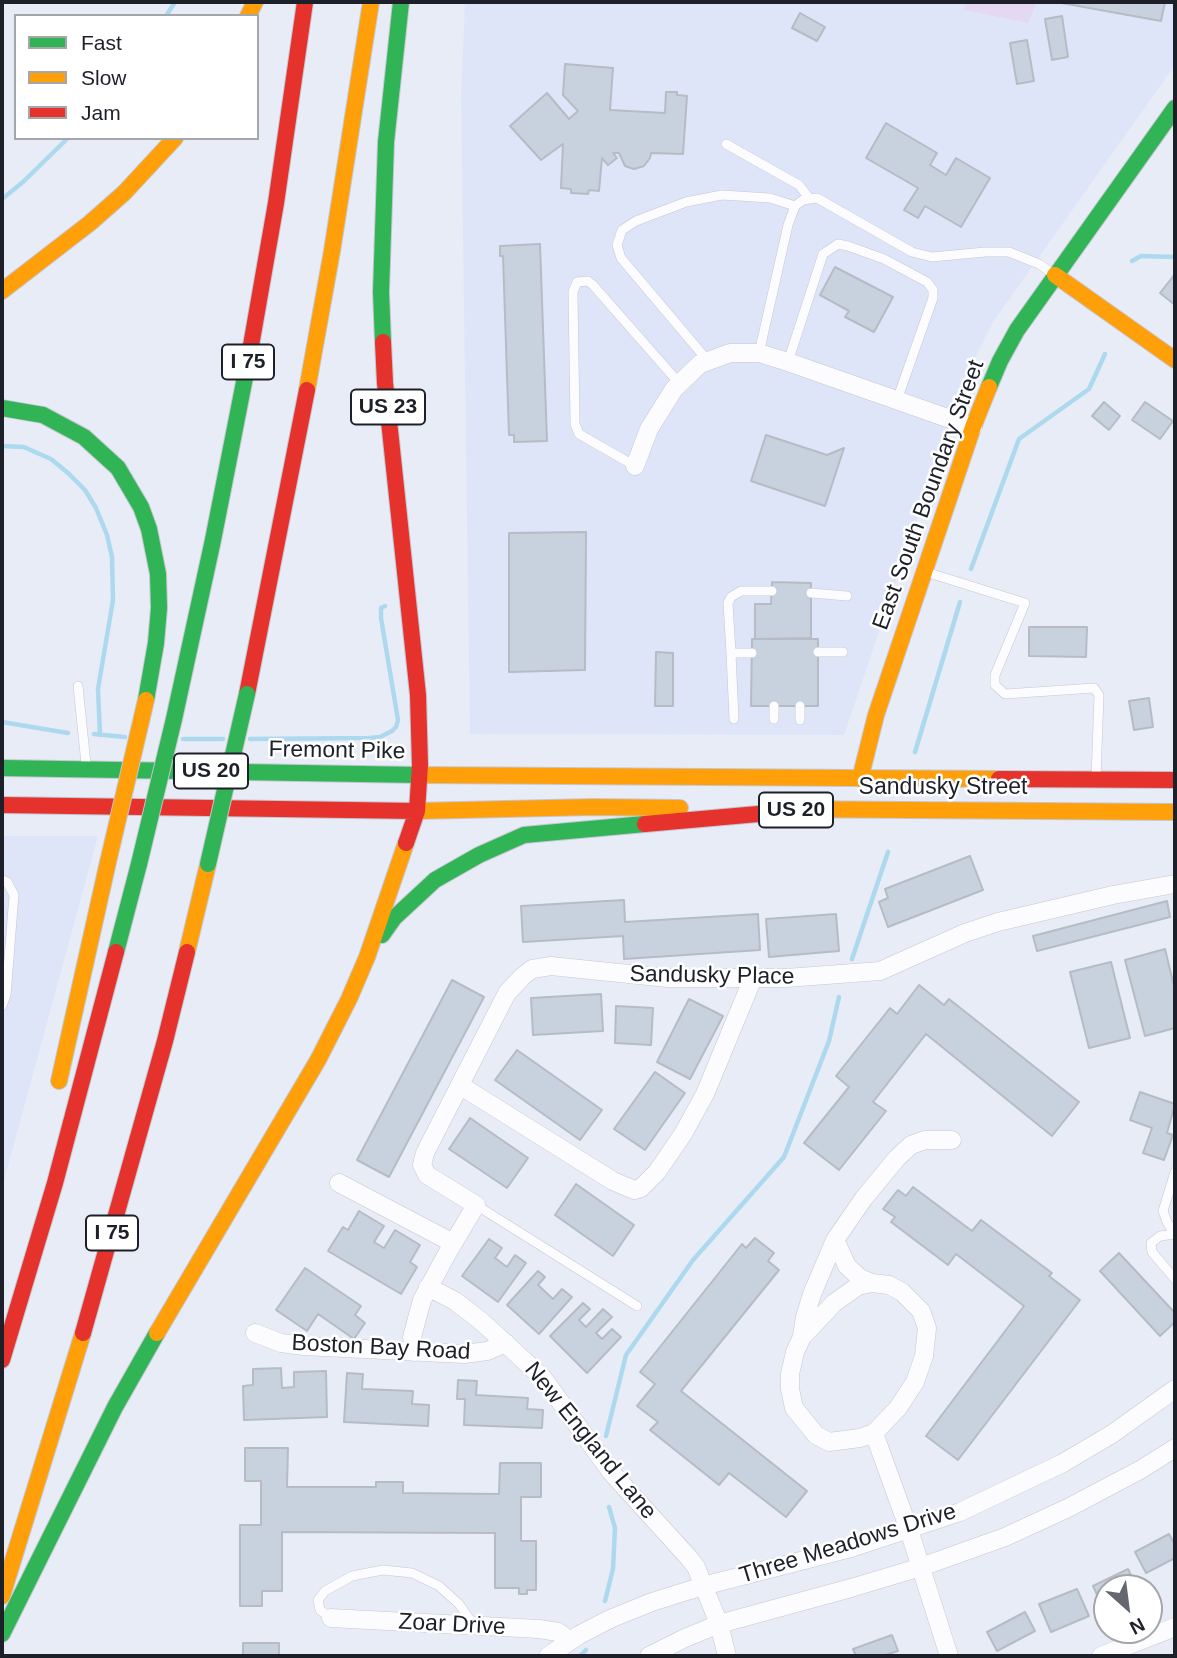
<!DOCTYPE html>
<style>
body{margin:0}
#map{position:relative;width:1177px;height:1658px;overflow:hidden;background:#e8ecf7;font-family:Helvetica,sans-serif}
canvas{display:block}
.frame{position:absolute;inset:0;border:4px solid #1d2028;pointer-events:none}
.legend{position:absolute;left:14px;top:14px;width:245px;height:126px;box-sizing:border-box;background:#fff;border:2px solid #a5a6a9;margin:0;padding:9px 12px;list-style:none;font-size:21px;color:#1d2028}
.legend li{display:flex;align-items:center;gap:14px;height:35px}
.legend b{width:35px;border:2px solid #a5a6a9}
.north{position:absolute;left:1093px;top:1574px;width:70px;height:70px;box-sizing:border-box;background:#fff;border:2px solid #a5a6a9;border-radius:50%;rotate:152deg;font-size:19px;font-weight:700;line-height:28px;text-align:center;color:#1d2028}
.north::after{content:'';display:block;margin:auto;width:24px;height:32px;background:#646770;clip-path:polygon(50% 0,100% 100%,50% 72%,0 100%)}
</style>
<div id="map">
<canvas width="1177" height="1658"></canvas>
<div class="frame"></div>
<ul class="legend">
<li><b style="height:9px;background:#30b455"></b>Fast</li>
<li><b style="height:9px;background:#ff9f0a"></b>Slow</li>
<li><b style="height:9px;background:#e5322d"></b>Jam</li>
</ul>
<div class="north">N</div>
</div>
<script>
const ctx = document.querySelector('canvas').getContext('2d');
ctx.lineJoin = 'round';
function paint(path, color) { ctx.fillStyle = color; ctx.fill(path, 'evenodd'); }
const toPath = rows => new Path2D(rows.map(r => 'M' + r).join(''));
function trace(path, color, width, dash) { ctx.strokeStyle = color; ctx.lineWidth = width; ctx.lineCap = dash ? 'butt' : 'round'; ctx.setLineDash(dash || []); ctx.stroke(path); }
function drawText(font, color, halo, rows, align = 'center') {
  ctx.font = font + ' Helvetica,sans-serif'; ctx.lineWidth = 5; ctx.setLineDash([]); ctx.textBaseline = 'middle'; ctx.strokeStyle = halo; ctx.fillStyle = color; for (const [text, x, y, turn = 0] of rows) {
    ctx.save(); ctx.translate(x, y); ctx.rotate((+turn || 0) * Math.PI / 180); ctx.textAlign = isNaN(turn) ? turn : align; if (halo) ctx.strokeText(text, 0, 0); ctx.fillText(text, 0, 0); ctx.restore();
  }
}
paint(toPath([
 [465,2,1175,2,1175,65,993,322,966,375,844,735,470,734,461,96],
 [2,836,98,836,2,1188]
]), '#dfe5f9');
paint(toPath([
 [966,2,1037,2,1028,23,964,10]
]), '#e4d8f2');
trace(toPath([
 [166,16,175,2],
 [2,199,23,182,68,138],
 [1132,261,1141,256,1175,257],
 [2,446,24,447,35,452,51,459,68,473,85,490,96,508,107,535,112,557,113,600,98,689,100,735],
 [971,569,1019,439,1089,389,1105,354],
 [2,722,68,733],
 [94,734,125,737],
 [183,739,223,739],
 [250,739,369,738,380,737,392,731,396,727,398,720,381,618,381,608,385,606],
 [915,752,960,602],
 [852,959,888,852],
 [606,1436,626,1355,693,1260,784,1157,829,1041,839,997],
 [605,1601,613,1569,615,1528,609,1507],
 [580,1656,586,1650]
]), '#add9ef', 4.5);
const building = toPath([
 [1056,2,1165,2,1161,21,1056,2],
 [800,13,825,27,817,41,792,28,800,13],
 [1062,16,1068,57,1052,60,1045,19,1062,16],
 [1027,40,1034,81,1017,84,1010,43,1027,40],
 [565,64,613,68,610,110,665,113,666,92,677,92,677,95,687,96,683,154,651,153,650,158,644,166,634,169,625,166,619,153,613,153,617,158,608,165,602,158,599,191,589,190,588,194,571,193,571,189,561,188,563,144,541,160,510,126,547,93,569,119,578,111,563,95,565,64],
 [886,123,937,153,930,165,946,175,956,158,990,178,961,227,925,206,918,218,904,210,918,188,866,158,886,123],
 [540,244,547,441,514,442,514,435,509,435,503,256,500,256,500,246,540,244],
 [835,267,893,297,874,332,845,317,849,311,820,295,835,267],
 [1175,274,1175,305,1160,293,1175,274],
 [1104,402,1120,416,1109,430,1092,416,1104,402],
 [1145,402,1173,421,1160,439,1132,420,1145,402],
 [766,435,827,455,844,448,825,506,751,481,766,435],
 [586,532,585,670,509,672,509,533,586,532],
 [772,582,811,583,811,638,755,639,755,604,771,604,772,582],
 [1029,627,1087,627,1086,657,1029,656,1029,627],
 [752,639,818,639,818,706,751,706,752,639],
 [656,652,673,653,673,706,655,706,656,652],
 [1149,698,1153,727,1134,730,1129,701,1149,698],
 [970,856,983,890,888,927,879,902,888,898,885,889,970,856],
 [624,900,625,922,758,914,760,950,624,959,623,936,523,942,521,906,624,900],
 [1167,901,1170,917,1037,951,1033,936,1167,901],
 [836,914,839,951,769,957,766,919,836,914],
 [1165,949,1175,990,1175,1028,1145,1036,1125,960,1165,949],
 [1111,962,1130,1038,1089,1048,1070,972,1111,962],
 [452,980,484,997,389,1177,357,1160,452,980],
 [919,985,944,1005,949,999,1079,1102,1052,1136,926,1034,873,1102,886,1111,839,1170,804,1143,849,1087,836,1076,890,1008,897,1014,919,985],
 [601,994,603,1031,533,1035,531,998,601,994],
 [689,999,723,1016,690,1079,657,1062,689,999],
 [616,1006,653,1008,651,1045,615,1043,616,1006],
 [517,1050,602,1110,580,1140,495,1080,517,1050],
 [655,1072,685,1093,645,1150,614,1129,655,1072],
 [1140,1092,1175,1104,1167,1133,1173,1135,1164,1160,1143,1153,1152,1128,1130,1120,1140,1092],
 [470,1118,528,1158,507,1188,449,1149,470,1118],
 [576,1184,634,1225,613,1256,555,1215,576,1184],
 [913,1187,972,1231,981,1220,1052,1273,1049,1276,1080,1300,958,1460,926,1436,1024,1306,956,1254,948,1265,891,1222,895,1217,883,1209,898,1190,906,1196,913,1187],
 [359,1211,384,1226,374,1242,384,1248,395,1230,420,1245,410,1262,417,1267,401,1294,328,1251,343,1227,348,1230,359,1211],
 [755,1238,774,1253,768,1261,779,1270,681,1391,807,1491,786,1517,729,1473,719,1485,650,1430,658,1422,637,1406,655,1384,640,1372,742,1244,746,1248,755,1238],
 [489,1239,502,1248,495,1258,507,1267,515,1255,526,1263,498,1302,462,1276,489,1239],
 [1119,1253,1175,1313,1175,1322,1160,1336,1100,1271,1119,1253],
 [305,1268,361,1306,355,1315,365,1323,354,1339,318,1314,307,1331,276,1310,305,1268],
 [538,1271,545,1277,538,1285,553,1299,562,1289,572,1297,539,1334,507,1305,538,1271],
 [583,1303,590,1309,579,1320,586,1327,603,1309,612,1317,596,1333,602,1339,612,1329,621,1337,587,1373,550,1336,583,1303],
 [281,1368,282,1388,294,1387,294,1372,326,1371,327,1417,244,1420,243,1386,253,1385,253,1369,281,1368],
 [347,1373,363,1374,362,1389,413,1391,412,1404,429,1405,428,1426,344,1422,347,1373],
 [458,1380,477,1381,476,1395,528,1398,527,1409,543,1410,542,1428,464,1425,465,1399,457,1399,458,1380],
 [245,1448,288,1448,287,1487,376,1487,376,1482,403,1482,403,1493,499,1494,500,1463,541,1463,541,1497,521,1497,521,1541,536,1541,536,1590,527,1590,527,1594,519,1594,519,1588,495,1588,495,1533,282,1532,282,1591,262,1591,262,1606,240,1606,240,1525,261,1525,261,1481,245,1481,245,1448],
 [1169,1534,1175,1545,1175,1558,1146,1573,1135,1552,1169,1534],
 [1128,1569,1137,1588,1107,1588,1107,1608,1104,1610,1093,1586,1128,1569],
 [1077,1589,1089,1616,1051,1632,1039,1604,1077,1589],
 [1025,1612,1035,1631,997,1651,987,1632,1025,1612],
 [892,1635,898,1651,882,1656,856,1656,853,1649,892,1635],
 [243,1643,279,1643,279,1656,243,1656,243,1643]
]);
paint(building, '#c8d2de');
trace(building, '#b6bbc4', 2);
const lane = toPath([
 [726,144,799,185,810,199],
 [759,353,788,225,795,206,803,200,817,198,912,252,932,257,985,252,1009,252,1039,264,1053,274],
 [708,361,621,258,617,245,622,230,636,221,686,202,722,195,770,198,795,206],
 [788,362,823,254,838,244,848,246,884,259,927,282,933,290,933,298,897,400],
 [635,466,579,434,575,424,573,292,577,282,588,281,593,285,679,383],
 [926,572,1025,603,995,675,995,685,1005,694,1094,688,1099,695,1096,778],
 [811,593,847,596],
 [818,652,843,652],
 [731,653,728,603,731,597,741,591,772,591],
 [78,686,86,764],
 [774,706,774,719],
 [800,706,800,720],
 [734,719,731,653,752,653],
 [2,880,7,882,14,895,6,995,2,1006],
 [476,1205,637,1306],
 [1175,1234,1160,1236,1151,1243,1152,1252,1175,1279],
 [1175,1235,1167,1222,1163,1211,1175,1172],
 [331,1618,320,1610,318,1600,325,1591,352,1576,383,1570,412,1573,439,1586,459,1604,473,1624]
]);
const street = toPath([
 [635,466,649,429,674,389,700,364,730,353,759,353,788,362,973,427],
 [461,1086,613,1181,634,1190,641,1188,657,1172,683,1134,705,1094,753,978],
 [339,1183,453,1243],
 [835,1240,847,1266,860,1278,872,1283,889,1285,902,1292,921,1311,927,1328,924,1356,915,1382,898,1408,874,1433,860,1438,829,1442,816,1435,794,1408,790,1389,790,1374,795,1352,802,1337,834,1303,858,1286,872,1283],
 [428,1287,455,1301,481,1321,543,1378,611,1472,689,1558,696,1567,719,1624,727,1656],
 [255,1333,281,1343,304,1346,464,1354,487,1351,506,1343],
 [802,1336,805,1317,812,1294,835,1240,864,1198,897,1158,911,1145,925,1140,952,1140],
 [415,1352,412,1337,422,1300,448,1252,476,1205,427,1175,422,1165,425,1153,507,993,523,976,532,969,551,966,668,978,786,978,880,971,965,933,998,922,1113,895,1175,884],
 [874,1433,909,1530,949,1656],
 [331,1618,539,1629,558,1632,570,1641],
 [548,1656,579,1635,610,1619,652,1602,703,1586,851,1548,960,1512,1063,1463,1112,1434,1175,1389],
 [649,1656,685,1638,719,1624,851,1588,921,1567,1005,1537,1068,1508,1140,1470,1175,1448],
 [1101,1656,1175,1627]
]);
const fast = toPath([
 [383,342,381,292,386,142,401,2],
 [989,387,1000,361,1017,330,1175,108],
 [2,408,43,415,84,437,118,468,141,507,149,529,158,574,159,608,156,643,146,700],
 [174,719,213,540,249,357],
 [2,768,420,775],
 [382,935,394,918,435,880,479,855,524,835,645,824],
 [116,952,139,864],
 [2,1634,115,1407,157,1333]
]);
const slow = toPath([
 [248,16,255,2],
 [1055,275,1175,360],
 [2,291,90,223,124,193,175,138],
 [307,390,332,251,371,2],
 [420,775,999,779],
 [860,779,876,715,973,427,989,387],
 [780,809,1175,812],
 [417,811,594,807,680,808],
 [187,952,208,864],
 [59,1081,108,862],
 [157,1333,318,1060,349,999,367,957,406,843],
 [2,1596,83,1333]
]);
const jam = toPath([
 [383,342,385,383,418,695,420,765,417,811,406,843],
 [249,357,276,203,305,2],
 [247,694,307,390],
 [999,779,1175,780],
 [2,805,417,811],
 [645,824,803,810],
 [83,1333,165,1041,187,952],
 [2,1360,55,1183,116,952]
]);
trace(lane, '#c4c7d1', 10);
trace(street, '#c4c7d1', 19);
trace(fast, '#c4c7d1', 18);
trace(slow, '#c4c7d1', 18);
trace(jam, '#c4c7d1', 18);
trace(lane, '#fcfcfe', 9);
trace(street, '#fcfcfe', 18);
trace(fast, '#30b455', 16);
trace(slow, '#ff9f0a', 16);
trace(jam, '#e5322d', 16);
const fastBridge = toPath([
 [139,864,174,719],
 [208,864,247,694]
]);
const slowBridge = toPath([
 [108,862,146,700]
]);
trace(fastBridge, '#c5c7cd', 18, []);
trace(slowBridge, '#c5c7cd', 18, []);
trace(fastBridge, '#30b455', 16);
trace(slowBridge, '#ff9f0a', 16);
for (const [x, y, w] of [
 [248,362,52],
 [388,407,74],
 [211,771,74],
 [796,810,74],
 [112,1233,52]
]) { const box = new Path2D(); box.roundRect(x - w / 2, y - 17.5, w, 35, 5); ctx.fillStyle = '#fff'; ctx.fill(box); trace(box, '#1d2028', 2); }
drawText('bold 21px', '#1d2028', null, [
 ["I 75",248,362],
 ["US 23",388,407],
 ["US 20",211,771],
 ["US 20",796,810],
 ["I 75",112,1233]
]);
drawText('23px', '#1d2028', '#fff', [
 ["East South Boundary Street",929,495,-70],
 ["Fremont Pike",337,751,1],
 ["Sandusky Street",943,788],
 ["Sandusky Place",712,976,1],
 ["Boston Bay Road",381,1348,3],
 ["New England Lane",590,1441,51],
 ["Three Meadows Drive",848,1544,-17],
 ["Zoar Drive",452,1625,3]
]);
</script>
